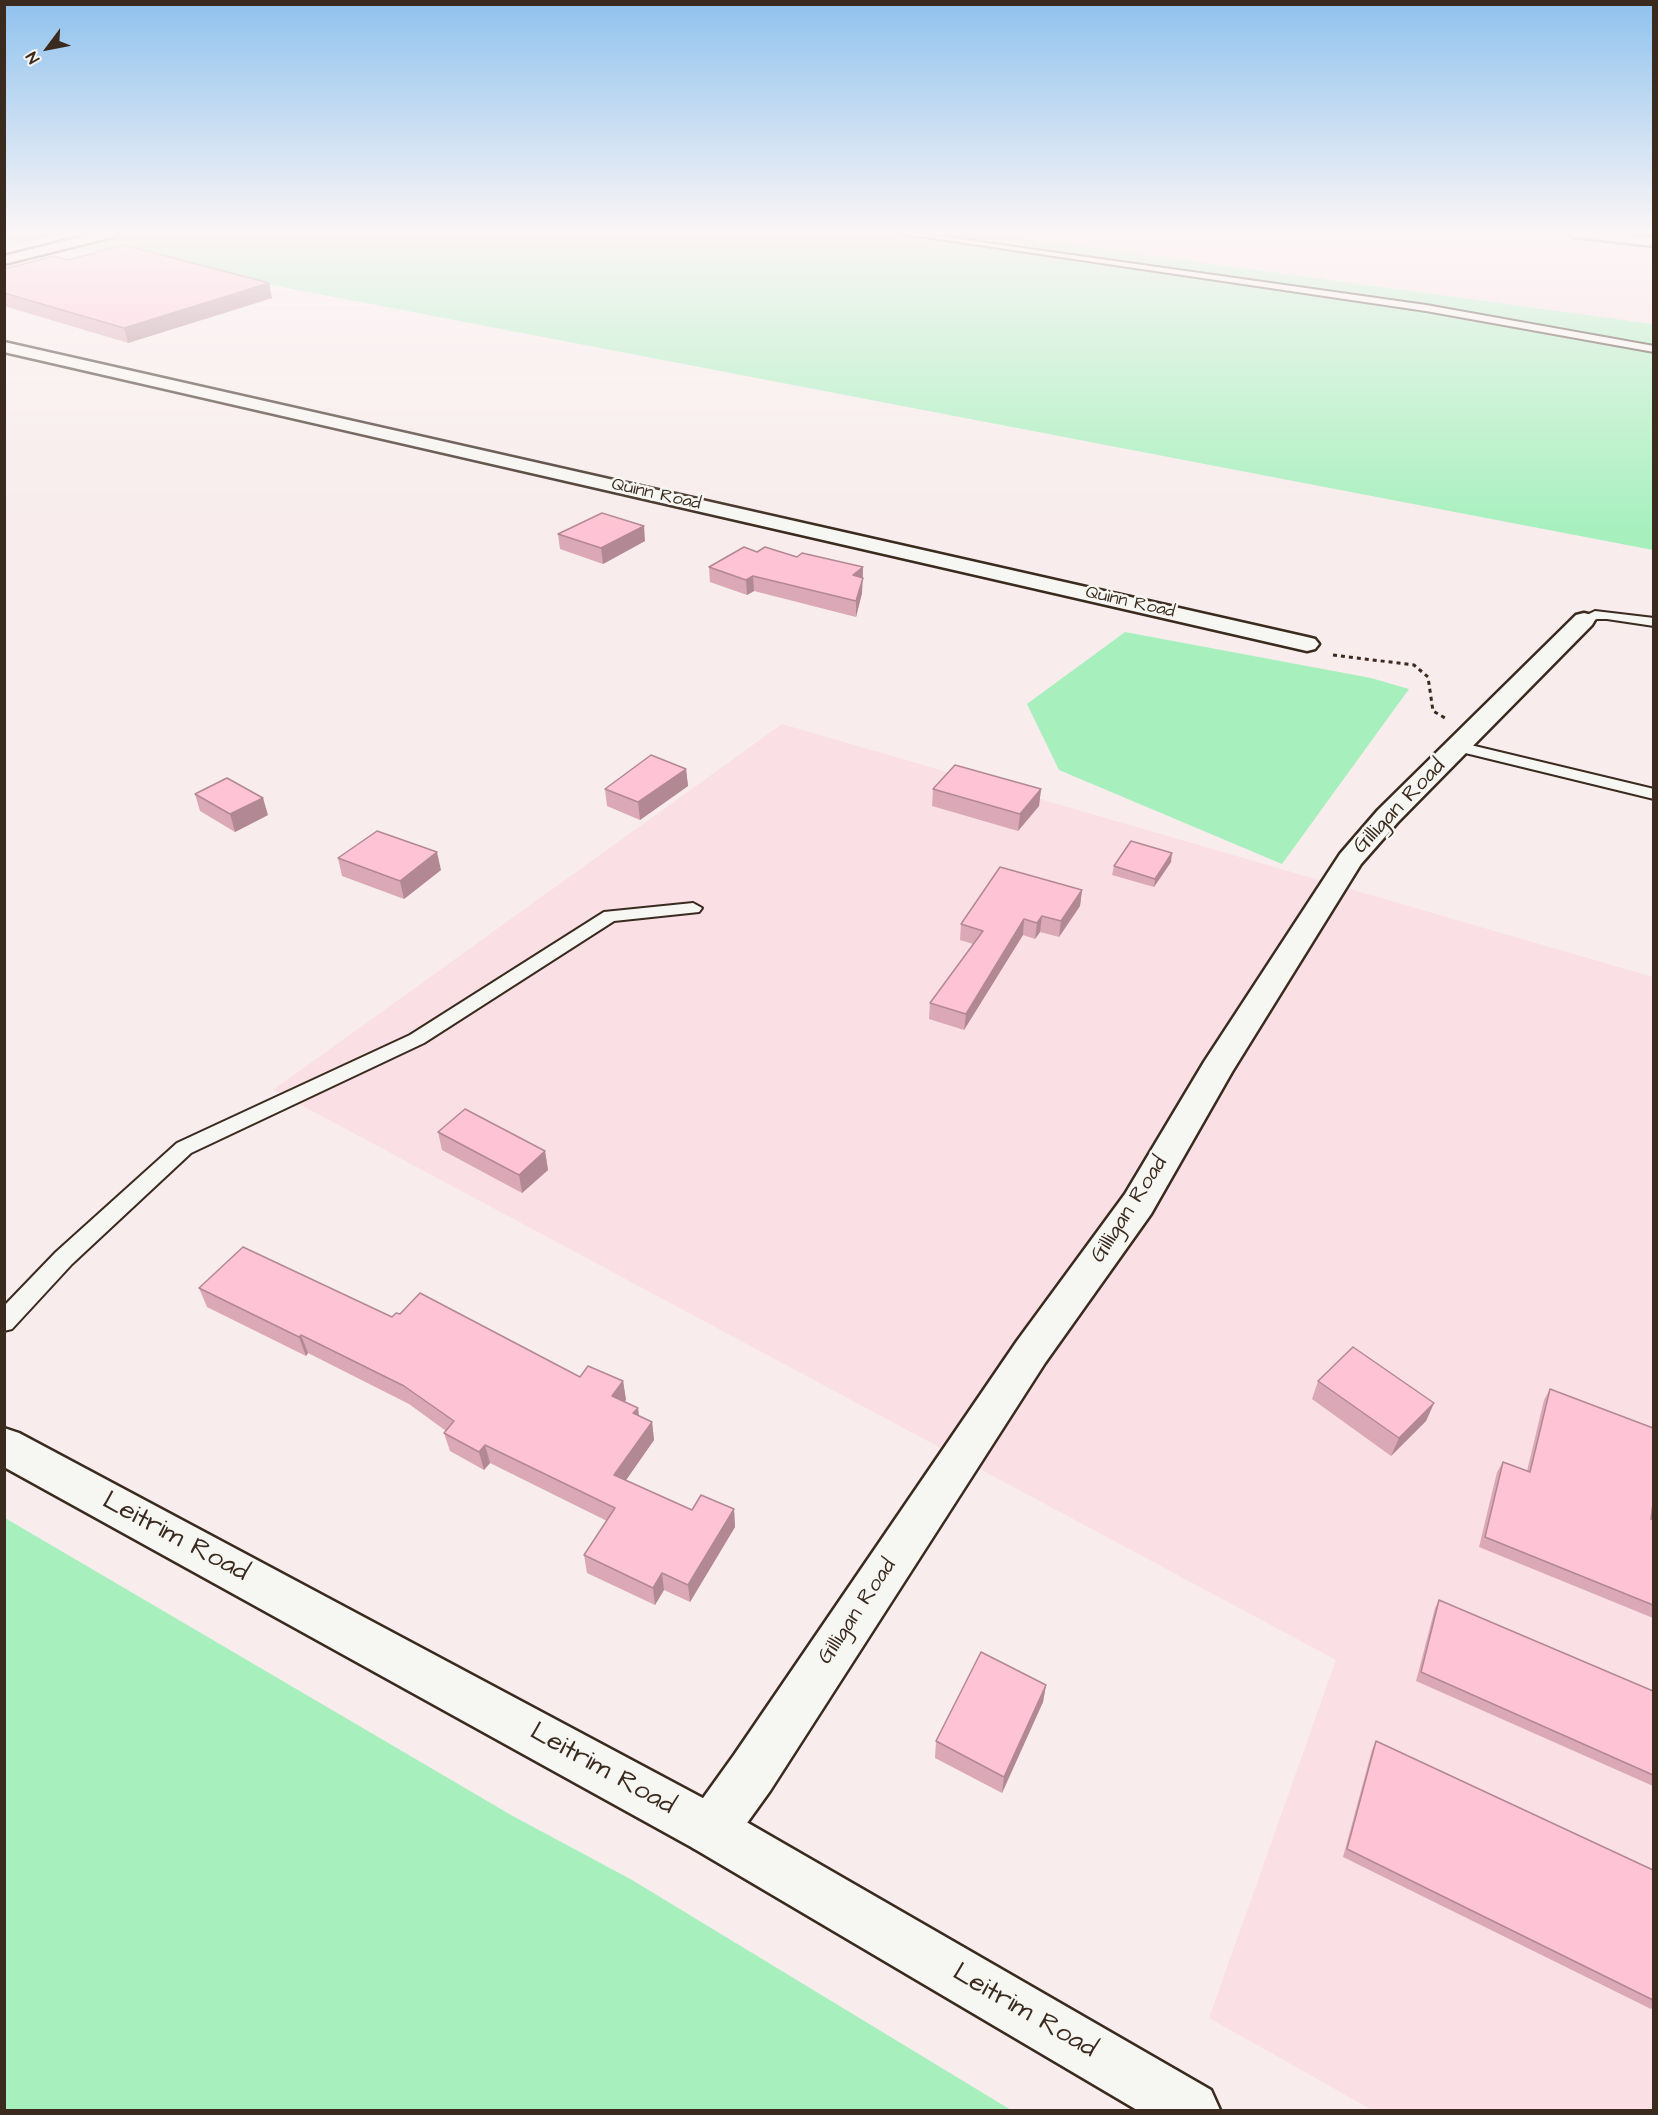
<!DOCTYPE html>
<style>
body{margin:0}
#map{position:relative;width:1658px;height:2115px;overflow:hidden;background:#f8ecec;font-family:"Architects Daughter",sans-serif}
canvas{display:block}
.frame{position:absolute;inset:0;border:6px solid #3b2a1e;pointer-events:none}
.north{position:absolute;left:18px;top:18px;width:60px;height:60px;-webkit-text-stroke:4px #f6f6f2;paint-order:stroke;rotate:238deg;font-size:16px;font-weight:700;line-height:24px;text-align:center;color:#3b2a1e}
.north::after{content:'';display:block;margin:auto;width:21px;height:27px;background:#3b2a1e;clip-path:polygon(50% 0,100% 100%,50% 72%,0 100%)}
</style>
<div id="map">
<canvas width="1658" height="2115"></canvas>
<div class="frame"></div>
<div class="north">N</div>
</div>
<script>
const ctx = document.querySelector('canvas').getContext('2d');
ctx.lineJoin = 'round';
function paint(path, color) { ctx.fillStyle = color; ctx.fill(path, 'evenodd'); }
const toPath = rows => new Path2D(rows.map(r => 'M' + r).join(''));
function trace(path, color, width, dash) { ctx.strokeStyle = color; ctx.lineWidth = width; ctx.lineCap = dash ? 'butt' : 'round'; ctx.setLineDash(dash || []); ctx.stroke(path); }
function drawText(font, color, halo, rows, align = 'center') {
  ctx.font = font + ' "Architects Daughter",sans-serif'; ctx.lineWidth = 5; ctx.setLineDash([]); ctx.textBaseline = 'middle'; ctx.strokeStyle = halo; ctx.fillStyle = color; for (const [text, x, y, turn = 0] of rows) {
    ctx.save(); ctx.translate(x, y); ctx.rotate((+turn || 0) * Math.PI / 180); ctx.textAlign = isNaN(turn) ? turn : align; if (halo) ctx.strokeText(text, 0, 0); ctx.fillText(text, 0, 0); ctx.restore();
  }
}
paint(toPath([
 [986,233,1653,233,1653,324],
 [782,724,1653,977,1653,2110,1372,2110,1209,2018,1336,1660,273,1090]
]), '#fae0e5');
paint(toPath([
 [5,233,63,233,5,248],
 [137,233,986,233,1653,324,1653,550,79,248],
 [1125,632,1371,678,1409,689,1282,864,1059,770,1027,704],
 [5,1518,511,1815,632,1880,1011,2110,5,2110]
]), '#a7f0be');
const service = toPath([
 [898,233,916,233,1426,305,1654,346,1654,352,1426,311,898,233],
 [1595,611,1654,618,1654,626,1607,619,1597,619,1584,624,1577,620,1595,611],
 [1458,742,1654,789,1654,799,1453,750,1450,747,1458,742],
 [693,903,702,908,699,912,614,921,424,1043,191,1153,72,1264,12,1329,4,1331,4,1306,56,1252,177,1143,410,1035,604,912,693,903]
]);
const minor = toPath([
 [1568,233,1608,233,1654,238,1654,246,1575,237,1568,233],
 [4,342,1307,637,1315,639,1319,644,1315,649,1307,651,4,352,4,342],
 [1584,613,1592,615,1595,620,1592,625,1398,822,1361,864,1232,1072,1151,1214,1045,1363,770,1791,729,1848,711,1856,693,1848,685,1830,693,1812,734,1755,1017,1341,1125,1194,1204,1062,1340,854,1378,810,1576,615,1584,613]
]);
const secondary = toPath([
 [96,233,118,233,116,236,4,264,4,256,96,233],
 [4,1428,19,1433,729,1812,1211,2090,1220,2110,1137,2110,693,1848,4,1467,4,1428]
]);
trace(service, '#3b2a1e', 4);
trace(minor, '#3b2a1e', 5);
trace(secondary, '#3b2a1e', 5);
trace(toPath([
 [1333,655,1414,665,1428,677,1433,711,1445,718]
]), '#3b2a1e', 3, [4, 4]);
paint(service, '#f6f6f2');
paint(minor, '#f6f6f2');
paint(secondary, '#f6f6f2');
paint(toPath([
 [68,260,269,283,272,298,128,343,4,306,4,269],
 [558,534,645,541,603,564,560,549],
 [757,552,863,567,862,593,856,617,754,591,747,595,710,582,709,567],
 [686,769,688,786,640,820,607,806,605,789],
 [933,789,1041,789,1039,806,1018,831,932,806],
 [195,794,268,815,235,832,200,811],
 [338,858,441,870,404,899,342,876],
 [1171,862,1154,887,1112,875,1114,866],
 [1082,890,1080,906,1059,937,1040,932,1035,939,1023,935,964,1030,929,1019,930,1003,973,944,960,940,961,924],
 [438,1132,545,1151,548,1170,522,1193,442,1150],
 [199,1288,392,1317,580,1377,623,1381,626,1400,624,1401,638,1408,639,1416,652,1422,654,1440,626,1480,692,1510,734,1509,735,1527,690,1602,664,1590,655,1605,587,1573,584,1555,607,1521,490,1463,484,1470,450,1451,444,1433,446,1431,409,1404,308,1353,306,1356,207,1307],
 [1318,1381,1434,1403,1426,1421,1391,1456,1312,1399],
 [1550,1389,1651,1519,1653,1520,1653,1618,1479,1547,1497,1472,1503,1462,1527,1471,1544,1400],
 [1439,1600,1653,1691,1653,1786,1416,1681,1435,1608],
 [1046,1685,1043,1702,1002,1793,935,1758,936,1741],
 [1376,1741,1653,1870,1653,2007,1651,2009,1343,1857,1372,1750]
]), '#daa8b6');
paint(toPath([
 [269,283,272,298,128,343,124,328],
 [644,526,645,541,603,564,601,548],
 [863,567,862,593,856,617,856,601,853,575],
 [753,576,754,591,747,595,746,580],
 [686,769,688,786,640,820,638,802],
 [1041,789,1039,806,1018,831,1020,814],
 [263,798,268,815,235,832,230,814],
 [437,852,441,870,404,899,400,881],
 [1172,853,1171,862,1154,887,1155,879],
 [1082,890,1080,906,1059,937,1061,921],
 [1042,916,1040,932,1035,939,1037,923],
 [1024,919,1023,935,964,1030,966,1014],
 [545,1151,548,1170,522,1193,519,1175],
 [301,1335,308,1353,306,1356,299,1337],
 [623,1381,626,1400,615,1414,612,1396],
 [1434,1403,1426,1421,1391,1456,1399,1438],
 [638,1408,640,1426,633,1413],
 [652,1422,654,1440,617,1493,614,1475],
 [485,1445,490,1463,484,1470,479,1452],
 [734,1509,735,1527,690,1602,688,1585],
 [662,1573,664,1590,655,1605,653,1588],
 [1046,1685,1043,1702,1002,1793,1004,1777]
]), '#b28894');
const building = toPath([
 [124,245,269,283,124,328,4,293,4,269,54,256,68,260,124,245],
 [602,513,644,526,601,548,558,534,602,513],
 [744,547,757,552,765,547,797,557,802,553,863,567,853,575,863,578,856,601,753,576,746,580,709,567,744,547],
 [651,755,686,769,638,802,605,789,651,755],
 [955,765,1041,789,1020,814,933,789,955,765],
 [227,778,263,798,230,814,195,794,227,778],
 [377,831,437,852,400,881,338,858,377,831],
 [1131,841,1172,853,1155,879,1114,866,1131,841],
 [1000,867,1082,890,1061,921,1042,916,1037,923,1024,919,966,1014,930,1003,983,931,961,924,1000,867],
 [465,1109,545,1151,519,1175,438,1132,465,1109],
 [243,1247,392,1317,396,1313,400,1314,420,1293,580,1377,588,1366,623,1381,612,1396,638,1408,633,1413,652,1422,614,1475,692,1510,701,1495,734,1509,688,1585,662,1573,653,1588,584,1555,615,1508,485,1445,479,1452,444,1433,454,1421,404,1386,301,1335,299,1337,199,1288,243,1247],
 [1353,1347,1434,1403,1399,1438,1318,1381,1353,1347],
 [1550,1389,1653,1428,1653,1504,1651,1519,1653,1520,1653,1605,1485,1537,1503,1462,1530,1472,1550,1389],
 [1439,1600,1653,1691,1653,1775,1421,1672,1439,1600],
 [981,1652,1046,1685,1004,1777,936,1741,981,1652],
 [1376,1741,1653,1870,1653,2000,1347,1849,1376,1741]
]);
paint(building, '#fec3d4');
trace(building, '#b28894', 1.5);
const sky = ctx.createLinearGradient(0, 0, 0, 529);
sky.addColorStop(0, '#8fc2ee');
sky.addColorStop(0.44, '#fcf6f6');
sky.addColorStop(1, '#fcf6f600');
ctx.fillStyle = sky;
ctx.fillRect(0, 0, 1658, 529);
drawText('18px', '#3b2a1e', '#f6f6f2', [
 ["Quinn Road",656,495,13],
 ["Quinn Road",1130,603,13]
]);
drawText('22px', '#3b2a1e', '#f6f6f2', [
 ["Gilligan Road",1400,807,-46],
 ["Gilligan Road",1130,1210,-57],
 ["Gilligan Road",858,1612,-56]
]);
drawText('27px', '#3b2a1e', '#f6f6f2', [
 ["Leitrim Road",175,1538,28],
 ["Leitrim Road",602,1770,29],
 ["Leitrim Road",1024,2012,30]
]);
</script>
